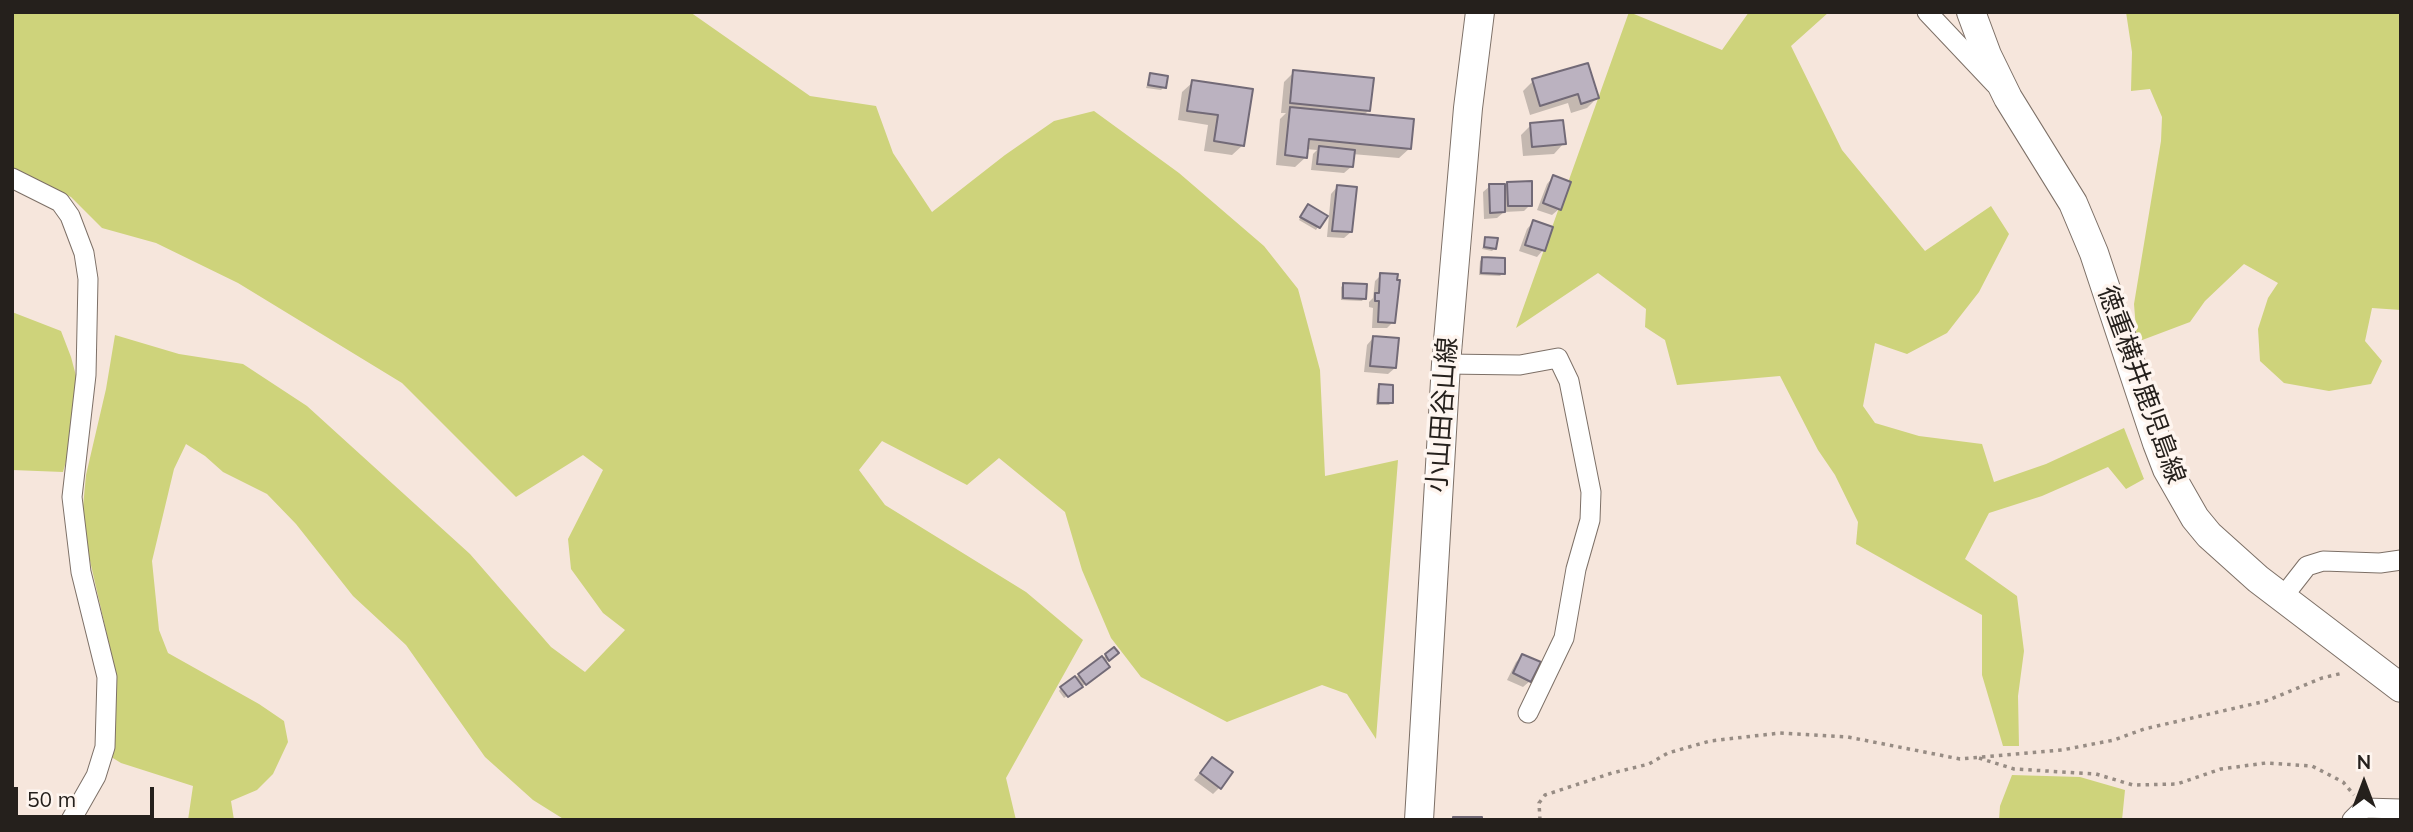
<!DOCTYPE html>
<meta charset="utf-8">
<style>
body{margin:0}
#map{position:relative;width:2413px;height:832px;overflow:hidden;background:#f6e6dc;font-family:Mulish,sans-serif}
canvas{display:block}
.frame{position:absolute;inset:0;border:14px solid #25201c;pointer-events:none}
.north{position:absolute;left:2329px;top:748px;width:70px;height:70px;-webkit-text-stroke:5px #fef5ef;paint-order:stroke;rotate:0deg;font-size:19px;font-weight:700;line-height:28px;text-align:center;color:#25201c}
.north::after{content:'';display:block;margin:auto;width:24px;height:32px;background:#25201c;clip-path:polygon(50% 0,100% 100%,50% 72%,0 100%)}
.scale{position:absolute;left:14px;top:787px;width:140px;height:32px;box-sizing:border-box;border:4px solid #25201c;border-top:0;padding-left:9px;font-size:21px;line-height:24px;white-space:nowrap;color:#25201c;-webkit-text-stroke:5px #fef5ef;paint-order:stroke}
</style>
<div id="map">
<canvas width="2413" height="832"></canvas>
<div class="frame"></div>
<div class="north">N</div>
<div class="scale">50 m</div>
</div>
<script>
const ctx = document.querySelector('canvas').getContext('2d');
ctx.lineJoin = 'round';
function paint(path, color) { ctx.fillStyle = color; ctx.fill(path, 'evenodd'); }
const toPath = rows => new Path2D(rows.map(r => 'M' + r).join(''));
function trace(path, color, width, dash) { ctx.strokeStyle = color; ctx.lineWidth = width; ctx.lineCap = dash ? 'butt' : 'round'; ctx.setLineDash(dash || []); ctx.stroke(path); }
function drawText(font, color, halo, rows, align = 'center') {
  ctx.font = font + ' Mulish,"Noto Sans JP",sans-serif'; ctx.lineWidth = 7; ctx.setLineDash([]); ctx.textBaseline = 'middle'; ctx.strokeStyle = halo; ctx.fillStyle = color; for (const [text, x, y, turn = 0] of rows) {
    ctx.save(); ctx.translate(x, y); ctx.rotate((+turn || 0) * Math.PI / 180); ctx.textAlign = isNaN(turn) ? turn : align; if (halo) ctx.strokeText(text, 0, 0); ctx.fillText(text, 0, 0); ctx.restore();
  }
}
paint(toPath([
 [12,12,690,12,810,96,876,106,893,153,932,212,1005,155,1054,121,1094,111,1179,173,1264,246,1298,289,1320,370,1325,476,1398,460,1376,739,1347,694,1322,685,1227,722,1141,677,1111,638,1082,570,1065,512,999,458,967,485,882,441,859,470,885,505,1026,592,1083,640,1006,778,1016,820,565,820,533,800,485,757,406,645,353,596,296,524,267,494,223,472,205,456,186,444,174,469,152,561,159,630,168,653,259,704,284,721,288,742,273,774,257,790,231,801,234,820,188,820,193,786,121,763,108,755,112,657,88,552,83,507,86,475,106,389,115,335,179,354,243,364,307,406,470,554,551,647,585,672,625,630,603,613,571,569,568,539,603,470,583,455,516,497,402,383,238,283,156,243,102,228,71,197,12,169],
 [1629,12,1722,50,1749,12,1829,12,1791,46,1842,150,1925,251,1991,206,2009,234,1979,292,1947,333,1907,354,1875,343,1863,406,1875,423,1919,436,1982,444,1994,482,2046,464,2124,428,2144,479,2126,489,2108,467,2042,496,1989,513,1965,559,2017,596,2024,651,2018,696,2019,746,2003,746,1982,675,1982,615,1856,544,1858,522,1835,475,1818,450,1780,376,1677,385,1665,340,1645,327,1646,309,1598,273,1516,328],
 [2126,12,2401,12,2401,310,2372,308,2365,341,2382,361,2371,384,2329,391,2284,383,2260,361,2258,329,2268,298,2278,283,2244,264,2205,301,2190,322,2137,342,2134,304,2161,141,2162,117,2150,89,2131,91,2132,52],
 [12,312,61,331,71,357,83,402,63,472,12,470],
 [2012,775,2080,777,2125,790,2122,820,1999,820,2000,806]
]), '#ced37b');
paint(toPath([
 [1294,72,1369,110,1363,116,1410,148,1399,158,1352,154,1351,167,1344,173,1311,170,1313,154,1317,150,1306,149,1306,157,1295,167,1276,165,1280,119,1286,113,1281,113,1284,82],
 [1150,75,1164,87,1161,90,1146,88],
 [1533,81,1597,98,1587,108,1571,113,1568,103,1530,115,1523,91],
 [1193,82,1243,145,1232,155,1204,151,1208,125,1178,120,1182,92],
 [1531,125,1564,143,1554,154,1523,156,1521,135],
 [1553,177,1559,209,1552,215,1537,210,1547,184],
 [1508,183,1530,205,1524,211,1504,212,1497,218,1484,219,1483,192,1490,186,1503,188],
 [1337,187,1351,232,1344,238,1327,237,1331,194],
 [1305,209,1325,216,1316,230,1299,220],
 [1533,222,1543,250,1537,257,1519,251,1527,229],
 [1486,238,1495,248,1492,251,1482,249],
 [1483,258,1503,273,1500,276,1479,275,1480,261],
 [1381,275,1393,322,1387,328,1372,328,1373,308,1369,307,1369,302,1373,298,1375,281],
 [1344,284,1364,298,1362,301,1341,300,1341,287],
 [1373,338,1395,368,1388,374,1364,372,1367,345],
 [1379,386,1391,403,1389,405,1376,405,1377,389],
 [1114,650,1114,656,1104,663,1101,674,1064,698,1059,691,1061,688],
 [1522,656,1530,681,1523,687,1507,680,1516,662],
 [1212,759,1219,788,1213,794,1194,780]
]), '#0003');
const building = toPath([
 [1588,63,1599,98,1581,104,1578,94,1540,106,1532,79,1588,63],
 [1293,70,1374,78,1370,111,1290,103,1293,70],
 [1150,73,1168,76,1166,88,1148,85,1150,73],
 [1192,80,1253,89,1244,146,1214,141,1218,115,1187,111,1192,80],
 [1290,107,1414,119,1411,149,1309,139,1307,158,1285,155,1290,107],
 [1563,120,1566,144,1532,147,1530,123,1563,120],
 [1319,146,1355,150,1353,167,1317,164,1319,146],
 [1553,175,1571,182,1561,210,1543,203,1553,175],
 [1532,181,1532,206,1508,206,1507,182,1532,181],
 [1489,184,1505,184,1505,212,1490,213,1489,184],
 [1337,185,1357,187,1352,232,1332,231,1337,185],
 [1308,204,1328,216,1320,228,1300,217,1308,204],
 [1533,220,1553,227,1545,251,1525,245,1533,220],
 [1485,237,1498,238,1496,249,1484,247,1485,237],
 [1482,257,1505,258,1505,274,1481,273,1482,257],
 [1380,273,1398,274,1397,280,1400,280,1395,323,1378,322,1379,301,1375,301,1375,293,1379,293,1380,273],
 [1343,283,1367,284,1366,299,1343,298,1343,283],
 [1373,336,1399,338,1396,368,1370,366,1373,336],
 [1379,384,1393,385,1393,403,1378,403,1379,384],
 [1114,647,1119,653,1109,661,1105,654,1114,647],
 [1522,654,1541,662,1531,682,1513,673,1522,654],
 [1102,656,1110,667,1086,685,1078,674,1102,656],
 [1075,676,1083,687,1068,697,1060,687,1075,676],
 [1212,757,1233,772,1221,789,1200,773,1212,757],
 [1453,817,1482,817,1482,820,1453,820,1453,817]
]);
paint(building, '#bbb2c0');
trace(building, '#726a77', 2);
const street = toPath([
 [1927,12,1995,84],
 [12,178,60,202,70,216,84,253,88,279,86,375,72,497,81,572,107,677,105,747,96,776,71,820],
 [1446,364,1520,365,1558,358,1569,381,1591,492,1590,520,1576,569,1564,638,1528,713],
 [2282,598,2307,566,2323,561,2380,563,2401,560],
 [2352,820,2364,808,2401,809]
]);
const secondary = toPath([
 [1971,12,1987,55,2008,98,2073,203,2094,253,2157,443,2167,469,2195,518,2209,535,2258,579,2401,688],
 [1419,820,1446,364,1468,108,1480,12]
]);
trace(street, '#7d7067', 21);
trace(secondary, '#7d7067', 30);
trace(toPath([
 [1979,758,2014,769,2096,774,2133,785,2177,784,2221,769,2266,763,2312,766,2343,782,2354,795],
 [1540,820,1539,803,1545,795,1612,773,1649,764,1668,753,1710,741,1780,733,1848,737,1960,759,2062,750,2114,740,2144,729,2266,701,2322,678,2343,673]
]), '#978c84', 3.5, [3.5, 5]);
trace(street, '#fff', 19);
trace(secondary, '#fff', 28);
drawText('26px', '#25201c', '#fef5ef', [
 ["徳重横井鹿児島線",2141,385,70],
 ["小山田谷山線",1443,415,-86]
]);
</script>
